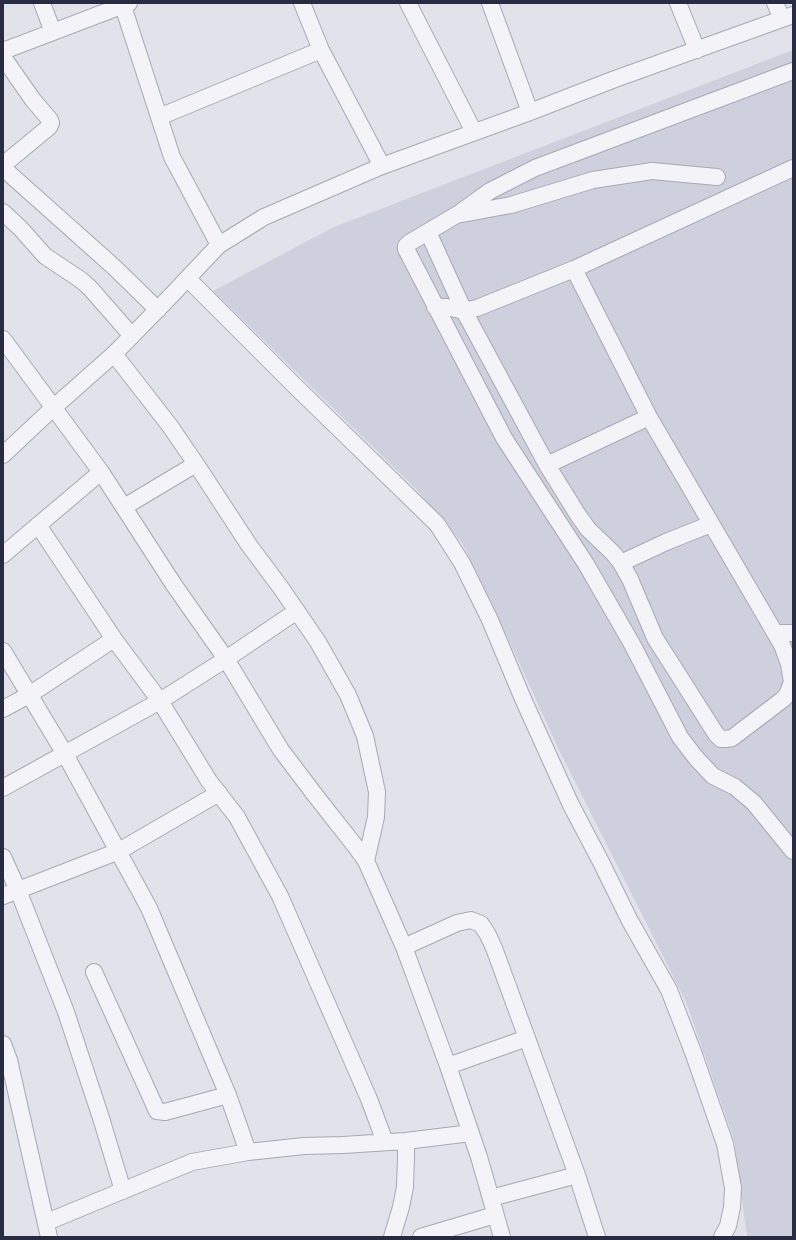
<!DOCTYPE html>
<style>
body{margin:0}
#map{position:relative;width:796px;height:1240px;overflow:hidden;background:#e1e2ea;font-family:Commissioner,sans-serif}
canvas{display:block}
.frame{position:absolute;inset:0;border:4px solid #282c43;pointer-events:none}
</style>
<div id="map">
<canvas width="796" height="1240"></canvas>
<div class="frame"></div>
</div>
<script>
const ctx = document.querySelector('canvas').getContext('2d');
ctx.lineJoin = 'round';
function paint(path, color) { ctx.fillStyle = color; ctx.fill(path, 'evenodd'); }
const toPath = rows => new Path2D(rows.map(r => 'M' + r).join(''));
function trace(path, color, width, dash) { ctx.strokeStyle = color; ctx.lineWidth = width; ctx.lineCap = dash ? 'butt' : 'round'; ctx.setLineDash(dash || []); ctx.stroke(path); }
paint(toPath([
 [793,50,793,1237,747,1237,734,1140,686,1002,559,750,495,610,462,543,416,489,213,291,334,227]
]), '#ced1dd');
const minor = toPath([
 [42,3,53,32],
 [122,3,172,157,219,245],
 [302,3,321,50,382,166],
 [408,3,474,132],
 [490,3,530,112],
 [678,3,697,50],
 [775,3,782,19],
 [3,51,129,3],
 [3,57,33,100,50,120,51,123,49,127,3,165],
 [793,71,535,168,490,191,458,214,409,243,406,246,406,249,504,438,586,564,632,644,680,737,696,758,713,776,735,787,754,803,793,851],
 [159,117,321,50],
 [3,168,114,267,158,310],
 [3,212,21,229,45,256,81,280,90,288,132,336],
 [462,214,511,205,593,180,652,171,717,177],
 [428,232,464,311,547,465,578,515,588,529,613,553,621,563,630,579,655,638,716,734,721,739,726,739,732,738,782,700,787,695,792,682,789,664,782,645,649,417,574,269],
 [188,279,294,385,437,524,462,563,490,620,523,699,571,805,601,862,630,921,669,990,693,1052,725,1144,733,1188,732,1207,728,1226,722,1237],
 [435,307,447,307,464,311,477,308,574,269,793,168],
 [3,339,101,472,174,585,226,659,281,750,315,795,356,847,366,861,404,947,448,1066,479,1157,502,1237],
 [114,354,170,426,196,464,249,545,281,588,318,642,348,695,365,736,377,792,376,817,366,861],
 [3,455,53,408,114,354,165,302,219,245,264,217,382,166,530,112,615,79,793,15],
 [547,465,649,417],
 [124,507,196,464],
 [38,525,114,639,160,701,209,781,237,817,280,896,369,1099,385,1142],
 [3,555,101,472],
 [621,563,666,542,711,524],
 [776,633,793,633],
 [3,651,65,754,149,908,228,1095,248,1152],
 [3,709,29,695,114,639],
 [3,788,160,701,226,659,297,611],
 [3,857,18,890,66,1012,101,1118,123,1191],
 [3,896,119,851,219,793],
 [404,947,457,923,471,920,481,924,488,935,494,948,577,1175,597,1237],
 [94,972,157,1111,165,1112,228,1095],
 [3,1044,9,1060,49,1237],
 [448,1066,527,1038],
 [491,1198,577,1175],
 [47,1222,192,1162,248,1152,304,1146,343,1145,406,1141,471,1133],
 [392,1237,401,1207,405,1187,406,1157,406,1141],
 [421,1237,495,1215]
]);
trace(minor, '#a6a8b5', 18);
trace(minor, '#f4f4f8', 16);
</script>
